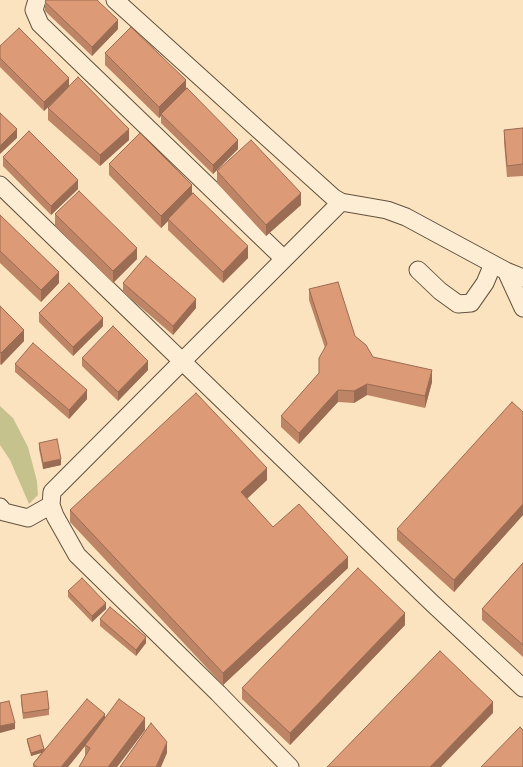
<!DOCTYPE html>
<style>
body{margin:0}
canvas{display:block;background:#fce3bf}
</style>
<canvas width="523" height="767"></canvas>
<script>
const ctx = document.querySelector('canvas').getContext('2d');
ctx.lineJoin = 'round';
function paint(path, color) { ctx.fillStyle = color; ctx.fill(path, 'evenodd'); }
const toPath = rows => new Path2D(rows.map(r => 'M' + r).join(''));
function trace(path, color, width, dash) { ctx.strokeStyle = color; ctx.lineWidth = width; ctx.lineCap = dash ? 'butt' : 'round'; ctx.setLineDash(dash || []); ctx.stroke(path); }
paint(toPath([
 [0,406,13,418,28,447,37,481,38,495,29,504,10,460,0,445]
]), '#c5c28e');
const minor = toPath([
 [37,0,34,10,40,24,283,258],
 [115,0,334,198,341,202,387,210,406,217,506,271,523,278],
 [0,185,432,603,523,688],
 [418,270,440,291,458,304,471,303,485,283,493,264],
 [506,271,523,308],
 [0,507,4,512,28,518,51,505],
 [290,767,218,693,77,555,55,516,51,505,52,492,341,202]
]);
trace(minor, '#61523d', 19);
trace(minor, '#fdedd5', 17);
paint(toPath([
 [45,2,118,29,92,56,45,11],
 [0,46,69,87,129,140,100,166,48,120,48,108,68,87,44,111,0,67],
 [105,53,186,90,238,149,213,174,161,123,161,116,159,118,105,65],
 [523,128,523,176,507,177,504,142,504,130],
 [3,157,78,189,51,215,3,166],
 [109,164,192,193,248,258,223,283,168,230,168,221,161,228,109,175],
 [217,171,301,205,266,236,217,183],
 [55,214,137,259,113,283,55,226],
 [0,215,59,283,41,302,0,263],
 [123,283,196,308,173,335,123,292],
 [309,289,355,336,373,357,432,382,425,408,367,395,354,403,338,402,299,444,281,427,281,416,319,373,325,348,309,300],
 [0,306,24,341,1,365,0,364],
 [39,313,103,326,73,356,39,322],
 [82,358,148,370,118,401,82,366],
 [15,364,87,399,69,419,15,372],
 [523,412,523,515,454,592,397,540,397,529],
 [39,443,61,465,43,469,39,449],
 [267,480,247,499,273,527,348,568,223,685,70,522,70,510],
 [523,563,523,657,482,620,482,609],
 [68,591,106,609,92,622,68,597],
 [100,619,146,643,136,656,100,626],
 [405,625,290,745,242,699,242,688],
 [21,695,49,709,49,715,23,719,21,701],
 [105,718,145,730,117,767,79,767,85,756,85,746,68,767,33,767,33,764,41,753,31,756,27,742,27,739,44,749]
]), '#bd8466');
paint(toPath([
 [118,20,118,29,92,56,92,47],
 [69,78,69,87,44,111,44,102],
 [186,80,186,91,161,114,161,116,159,118,159,107],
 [17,129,17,138,0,154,0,146],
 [129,129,129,140,100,166,100,155],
 [238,140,238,149,213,174,213,165],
 [78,180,78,189,51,215,51,206],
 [192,185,192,197,168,219,168,221,161,228,161,216],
 [301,193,301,205,266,236,266,225],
 [248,246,248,258,223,283,223,272],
 [137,248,137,259,113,283,113,271],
 [59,272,59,283,41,302,41,290],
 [196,299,196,308,173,335,173,326],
 [103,318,103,326,73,356,73,347],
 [24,330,24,341,1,365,1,353],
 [148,361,148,370,118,401,118,392],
 [432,370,432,382,425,408,425,396],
 [367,384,367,395,354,403,354,391],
 [87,390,87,399,69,419,69,410],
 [338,390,338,402,299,444,299,433],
 [61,459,61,465,43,469,43,463],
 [267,468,267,480,241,504,241,492],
 [523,504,523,515,454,592,454,580],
 [348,557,348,568,223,685,223,673],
 [106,603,106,609,92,622,92,616],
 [405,613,405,625,290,745,290,733],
 [146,637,146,643,136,656,136,650],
 [493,702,493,713,441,767,430,767],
 [105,714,105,723,85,745,85,746,68,767,61,767],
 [145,718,145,730,117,767,108,767],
 [15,723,15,729,0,733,0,726],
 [167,742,167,753,161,767,156,767],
 [44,749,44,752,31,756,31,753]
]), '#9a6c53');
const building = toPath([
 [46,0,97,0,118,20,92,47,45,2,46,0],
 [131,27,186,80,159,107,105,53,131,27],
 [19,28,69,78,44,102,0,58,0,46,19,28],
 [78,77,129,129,100,155,48,108,78,77],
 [187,88,238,140,213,165,161,114,187,88],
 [0,113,17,129,0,146,0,113],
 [523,128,523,164,507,166,504,130,523,128],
 [29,131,78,180,51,206,3,157,29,131],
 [140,133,192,185,161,216,109,164,140,133],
 [251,140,301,193,266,225,217,171,251,140],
 [79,191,137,248,113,271,55,214,79,191],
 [193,193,248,246,223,272,168,219,193,193],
 [0,215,59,272,41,290,0,251,0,215],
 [146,256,196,299,173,326,123,283,146,256],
 [338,282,355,336,366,345,373,357,432,370,425,396,367,384,354,391,338,390,299,433,281,416,319,373,319,358,327,344,309,289,338,282],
 [69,283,103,318,73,347,39,313,69,283],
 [0,306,24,330,1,353,0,352,0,306],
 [113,326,148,361,118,392,82,358,113,326],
 [33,343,87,390,69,410,15,364,33,343],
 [196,393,267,468,241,492,273,527,299,504,348,557,223,673,70,510,196,393],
 [512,402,523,412,523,504,454,580,397,529,512,402],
 [57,439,61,459,43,463,39,443,57,439],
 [523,563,523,645,482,609,523,563],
 [358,568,405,613,290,733,242,688,358,568],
 [82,578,106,603,92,616,68,591,82,578],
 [110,607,146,637,136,650,100,619,110,607],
 [440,651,493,702,430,767,327,767,440,651],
 [47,691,49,709,23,713,21,695,47,691],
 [87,699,105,714,61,767,37,767,33,764,87,699],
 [119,699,145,718,108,767,79,767,90,748,85,745,119,699],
 [9,701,15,723,0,726,0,703,9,701],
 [151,723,167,742,156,767,120,767,151,723],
 [520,727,523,730,523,767,481,767,520,727],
 [40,735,44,749,31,753,27,739,40,735]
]);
paint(building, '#dc9a77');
trace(building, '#9a6c53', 1);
</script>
